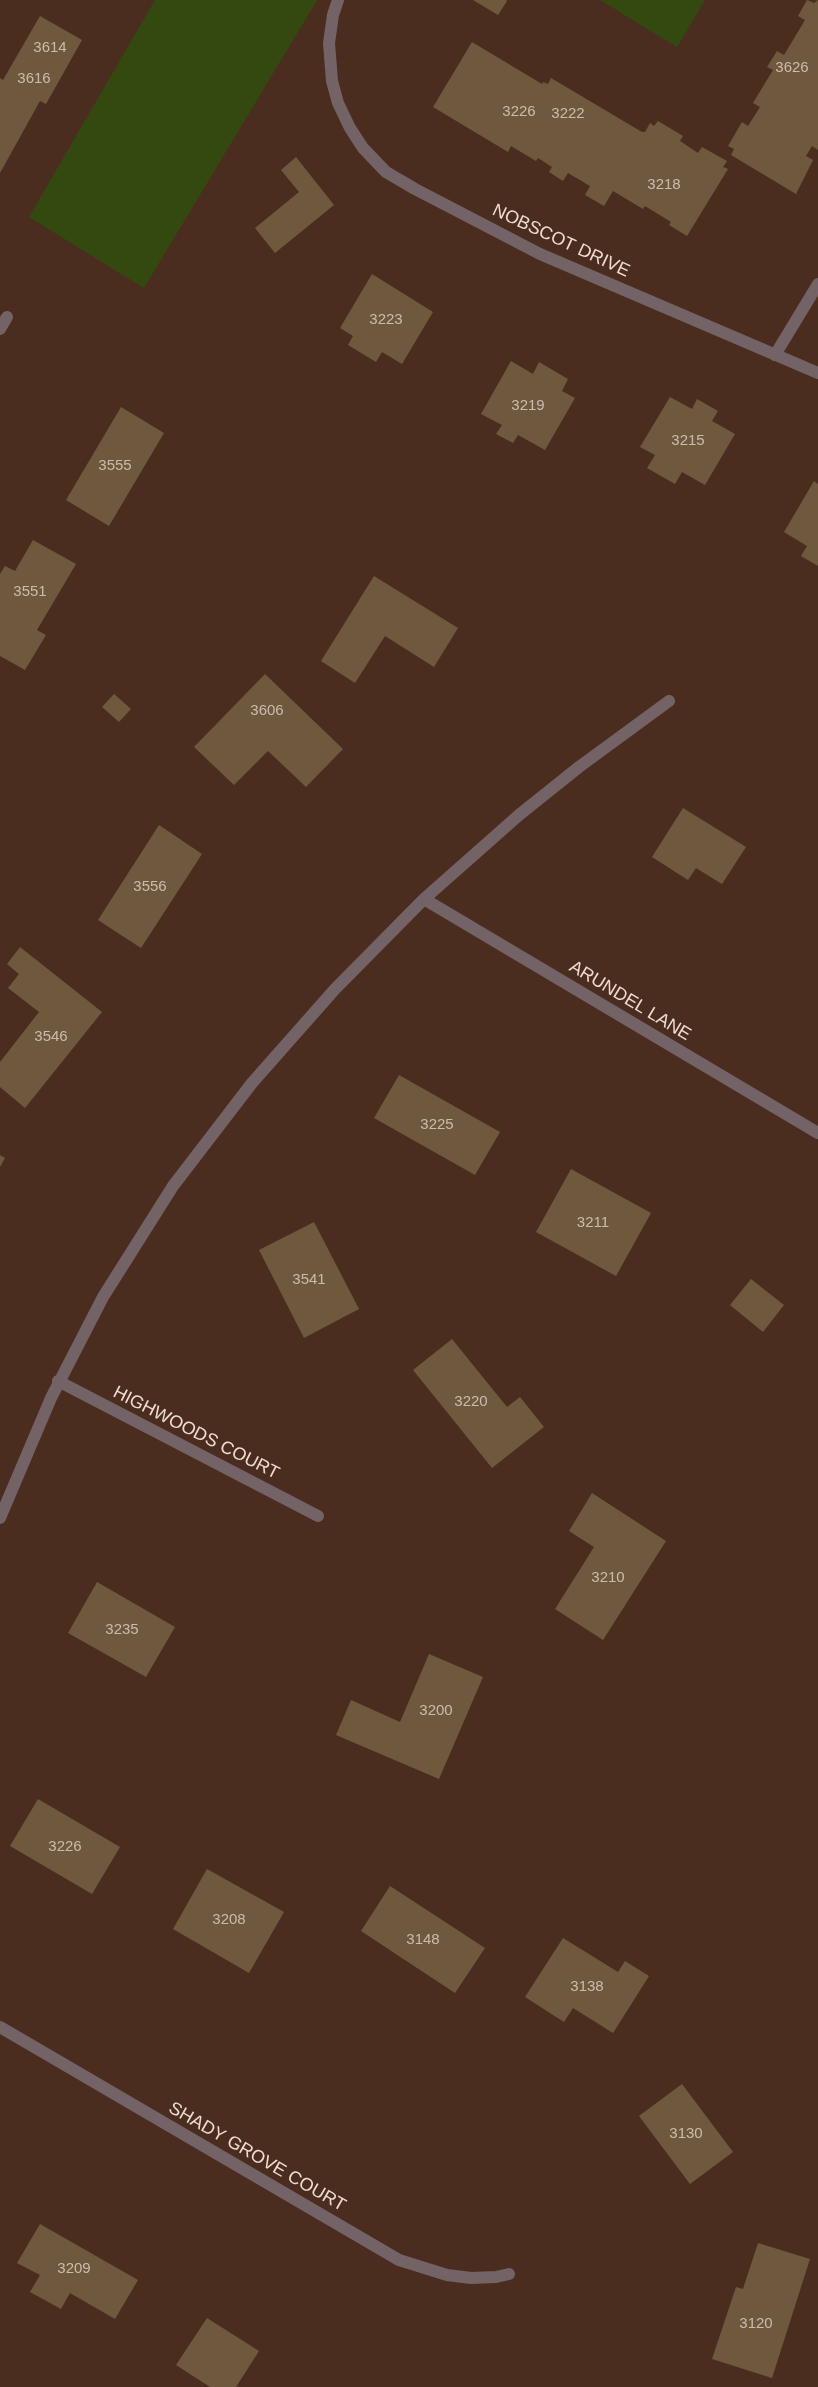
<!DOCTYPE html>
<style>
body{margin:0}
canvas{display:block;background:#4a2d1f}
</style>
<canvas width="818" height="2387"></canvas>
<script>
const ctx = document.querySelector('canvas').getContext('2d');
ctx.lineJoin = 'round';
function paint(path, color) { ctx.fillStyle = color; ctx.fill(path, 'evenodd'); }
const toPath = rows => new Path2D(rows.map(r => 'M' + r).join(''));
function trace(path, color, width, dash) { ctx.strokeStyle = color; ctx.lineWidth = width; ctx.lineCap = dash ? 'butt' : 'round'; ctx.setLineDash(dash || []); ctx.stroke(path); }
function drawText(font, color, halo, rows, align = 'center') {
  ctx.font = font + ' Arial,sans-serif'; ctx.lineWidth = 4.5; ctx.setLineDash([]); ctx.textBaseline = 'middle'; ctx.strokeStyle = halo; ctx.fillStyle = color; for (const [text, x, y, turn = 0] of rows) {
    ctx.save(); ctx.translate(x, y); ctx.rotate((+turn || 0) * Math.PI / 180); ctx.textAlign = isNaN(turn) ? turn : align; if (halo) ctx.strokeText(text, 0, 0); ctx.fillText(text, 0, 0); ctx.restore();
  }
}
paint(toPath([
 [155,0,317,0,144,288,29,217],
 [600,0,705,0,677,47]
]), '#344910');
paint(toPath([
 [473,0,506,0,507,1,498,15],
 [807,0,814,3,818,0,818,150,812,146,806,156,813,160,796,194,731,155,734,149,728,146,742,122,748,126,760,107,753,103,773,70,767,67,777,51,784,55,805,20,798,16],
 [40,16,82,40,46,104,40,101,0,173,0,78,3,80],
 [472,42,542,84,543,82,548,84,551,78,642,132,645,132,650,123,654,126,658,121,683,136,680,141,698,153,702,147,727,161,723,167,728,169,687,236,669,225,671,222,645,206,643,209,613,191,604,206,585,195,590,186,568,173,563,181,549,172,552,167,538,158,536,161,511,146,508,152,433,107],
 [296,157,334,205,275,253,255,228,299,192,281,170],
 [372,274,433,312,402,364,382,352,376,362,348,345,353,336,340,328],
 [511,361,533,374,539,362,568,379,562,391,575,398,545,450,518,435,513,443,496,434,502,425,481,414],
 [670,397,692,409,697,399,718,411,712,421,735,434,705,485,682,472,675,484,647,468,655,455,640,447],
 [121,407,164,433,109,526,66,500],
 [814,481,818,484,818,566,801,556,807,546,784,532],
 [33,540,76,564,37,630,46,635,25,670,0,656,0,574,5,566,15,571],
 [374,576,458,628,434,667,385,636,355,683,321,661],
 [265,674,343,749,306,787,268,751,234,785,194,747],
 [114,694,131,709,119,722,102,707],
 [683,808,746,847,722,884,696,868,688,880,652,857],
 [159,825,202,854,141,948,98,920],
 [20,947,102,1012,25,1108,0,1087,0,1062,39,1012,8,988,19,974,7,964],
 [399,1075,500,1132,475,1175,374,1118],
 [0,1155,5,1158,0,1167],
 [571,1169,651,1213,616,1276,536,1232],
 [314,1222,359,1309,304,1338,259,1250],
 [751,1279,784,1305,763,1332,730,1305],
 [452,1339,507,1407,520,1397,544,1427,492,1468,413,1370],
 [592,1493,666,1541,603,1640,555,1609,594,1547,569,1531],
 [97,1582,175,1627,146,1677,68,1633],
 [429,1654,483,1677,439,1779,336,1735,351,1700,400,1722],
 [38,1799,120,1847,92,1894,10,1846],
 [207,1869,284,1912,249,1973,173,1929],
 [390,1886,485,1948,455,1993,361,1931],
 [563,1938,618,1972,625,1961,649,1976,613,2033,573,2008,564,2022,525,1997],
 [682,2084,733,2152,690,2184,639,2116],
 [40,2224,138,2280,115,2319,70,2293,61,2309,30,2292,40,2275,17,2263],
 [758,2243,810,2259,772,2378,712,2359,736,2287,743,2289],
 [207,2318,259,2351,236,2387,210,2387,176,2365]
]), '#6e593e');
trace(toPath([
 [338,0,333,15,329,43,332,81,338,103,350,128,363,148,386,172,415,189,540,254,818,373],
 [0,329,7,317],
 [775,355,818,284],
 [424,899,818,1133],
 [58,1381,318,1516],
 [0,1518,51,1398,103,1297,173,1186,252,1083,335,989,424,899,519,815,579,767,669,701],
 [0,2027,399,2260,447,2275,471,2278,496,2277,509,2274]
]), '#746366', 12);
drawText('15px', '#cebaad', null, [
 ["3614",50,48],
 ["3626",792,68],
 ["3616",34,79],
 ["3226",519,112],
 ["3222",568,114],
 ["3218",664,185],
 ["3223",386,320],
 ["3219",528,406],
 ["3215",688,441],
 ["3555",115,466],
 ["3551",30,592],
 ["3606",267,711],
 ["3556",150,887],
 ["3546",51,1037],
 ["3225",437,1125],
 ["3211",593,1223],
 ["3541",309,1280],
 ["3220",471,1402],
 ["3210",608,1578],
 ["3235",122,1630],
 ["3200",436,1711],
 ["3226",65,1847],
 ["3208",229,1920],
 ["3148",423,1940],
 ["3138",587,1987],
 ["3130",686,2134],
 ["3209",74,2269],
 ["3120",756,2324]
]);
drawText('18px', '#eedbd2', '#4a2d1f', [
 ["NOBSCOT DRIVE",561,241,25],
 ["ARUNDEL LANE",630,1001,31],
 ["HIGHWOODS COURT",196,1433,27],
 ["SHADY GROVE COURT",257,2157,30]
]);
</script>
